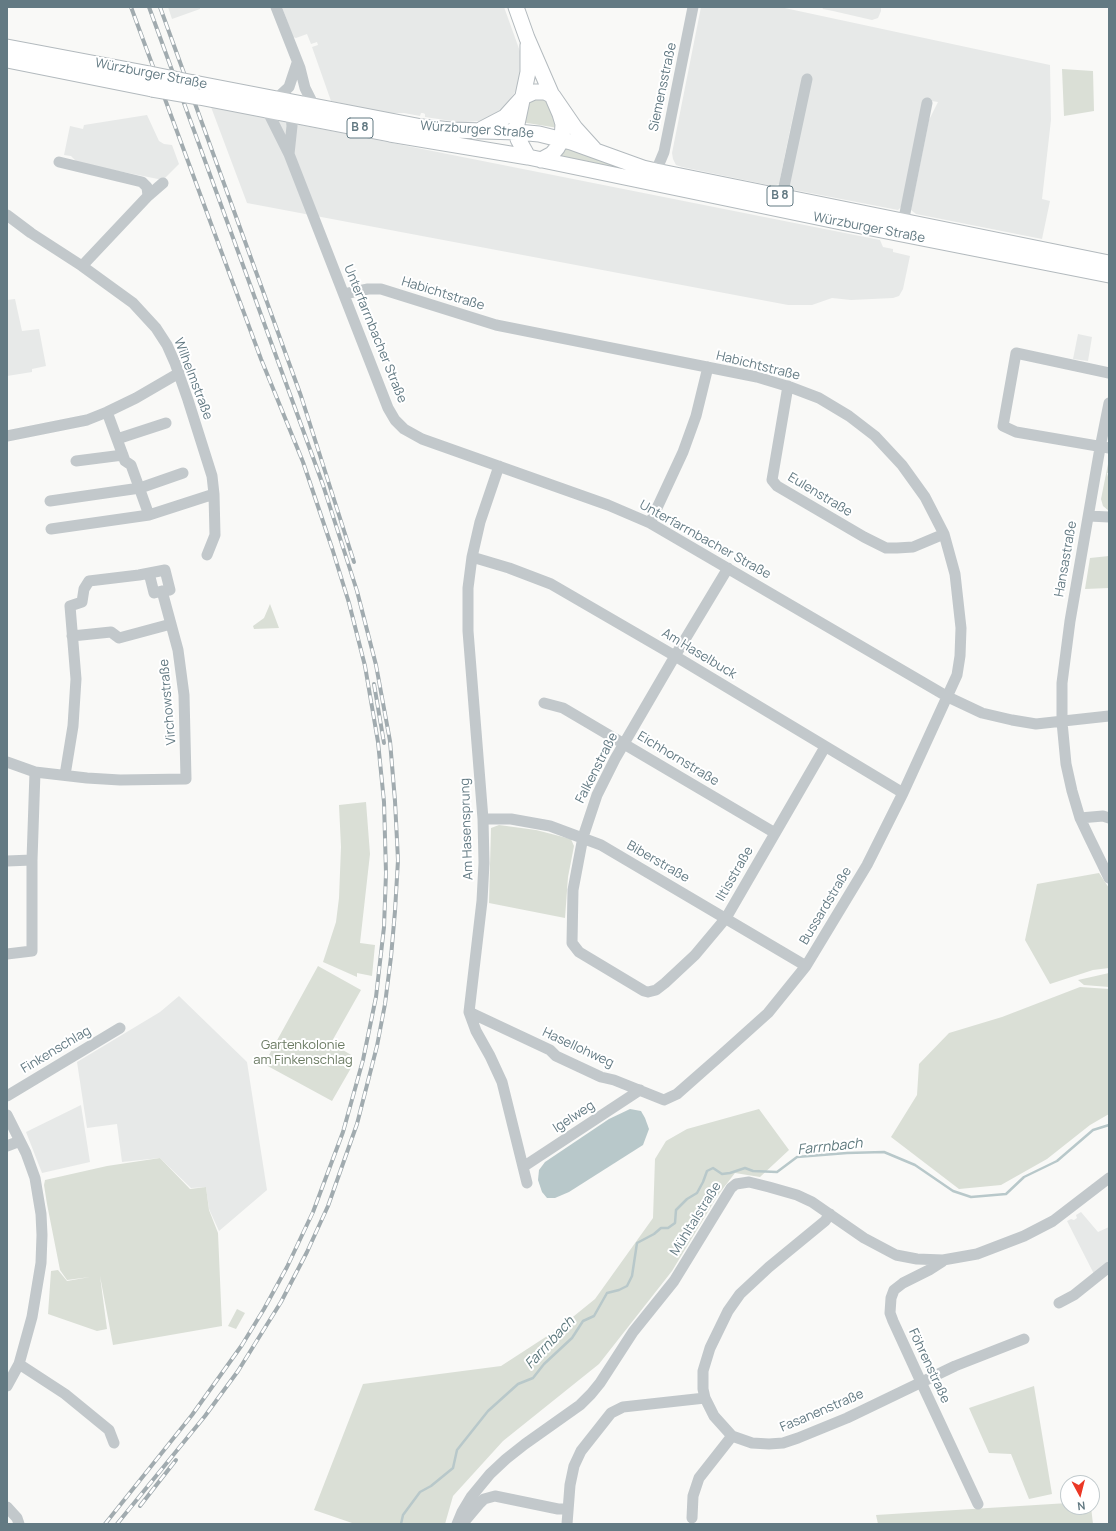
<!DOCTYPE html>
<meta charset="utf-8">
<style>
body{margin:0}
#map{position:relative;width:1116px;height:1531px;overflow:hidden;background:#f9f9f7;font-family:Manrope,sans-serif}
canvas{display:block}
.frame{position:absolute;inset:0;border:8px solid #637a83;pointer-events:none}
.north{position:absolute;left:1060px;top:1475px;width:40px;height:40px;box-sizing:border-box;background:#fff;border:1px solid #c1cacd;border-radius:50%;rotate:173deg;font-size:11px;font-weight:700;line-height:16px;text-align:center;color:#637a83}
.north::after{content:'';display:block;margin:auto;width:14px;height:18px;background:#eb3826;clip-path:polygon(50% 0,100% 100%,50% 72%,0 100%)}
</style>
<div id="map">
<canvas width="1116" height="1531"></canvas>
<div class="frame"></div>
<div class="north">N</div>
</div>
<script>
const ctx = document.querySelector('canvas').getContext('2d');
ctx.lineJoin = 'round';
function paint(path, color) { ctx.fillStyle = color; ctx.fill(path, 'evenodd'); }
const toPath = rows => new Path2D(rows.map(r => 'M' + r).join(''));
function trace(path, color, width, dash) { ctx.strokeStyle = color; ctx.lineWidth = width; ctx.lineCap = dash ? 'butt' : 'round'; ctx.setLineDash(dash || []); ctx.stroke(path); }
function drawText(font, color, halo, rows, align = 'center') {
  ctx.font = font + ' Manrope,sans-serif'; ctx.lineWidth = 4; ctx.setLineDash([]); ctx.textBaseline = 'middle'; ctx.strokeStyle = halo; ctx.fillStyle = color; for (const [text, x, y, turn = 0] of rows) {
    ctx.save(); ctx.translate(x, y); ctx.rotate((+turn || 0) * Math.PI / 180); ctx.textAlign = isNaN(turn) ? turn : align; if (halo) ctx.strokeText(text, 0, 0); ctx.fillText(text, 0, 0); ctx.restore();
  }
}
paint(toPath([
 [168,7,200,7,200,9,172,19],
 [282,7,504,7,522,57,522,72,517,89,504,108,496,114,479,121,466,122,458,122,425,117,425,114,423,113,421,113,420,116,404,113,387,113,331,101,312,47,318,45,317,42,311,44,307,34,296,38,293,37],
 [701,7,780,7,1050,65,1051,120,1042,199,1050,201,1042,239,916,214,911,210,929,120,938,102,925,100,901,207,898,210,779,187,799,87,799,82,799,87,779,184,773,186,682,167,676,165,673,159,672,153],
 [822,7,881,7,881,11,878,18,872,20,833,11,823,9],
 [211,107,880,240,883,247,893,249,893,252,910,256,903,289,899,296,893,298,851,300,832,298,812,305,788,305,247,203],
 [147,115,159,141,164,144,172,145,179,164,163,180,78,163,71,156,64,155,70,126,83,129,84,125],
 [15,299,22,331,39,329,46,366,32,369,32,372,7,376,7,378,7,300],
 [1078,334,1092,337,1088,361,1073,359],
 [179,996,247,1062,267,1190,219,1231,209,1209,206,1187,191,1188,160,1158,122,1162,117,1124,87,1128,77,1062,160,1012],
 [81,1105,90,1162,42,1173,26,1132],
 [1081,1212,1098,1232,1109,1227,1109,1260,1094,1274,1067,1221,1071,1219,1074,1220,1077,1218,1076,1215]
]), '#e7e9e8');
paint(toPath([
 [1062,69,1093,71,1094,111,1064,116],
 [546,97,558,128,521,122,530,99],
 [564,145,640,173,555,157],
 [1109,459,1109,473,1107,473,1109,481,1109,511,1103,506,1101,499],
 [1109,556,1109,588,1085,589,1090,558],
 [270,604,279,628,254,629,253,626,264,618],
 [366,802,370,854,360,943,375,945,372,976,357,973,357,977,323,962,336,922,339,898,341,847,339,805],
 [499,825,536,830,571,839,574,846,568,877,565,918,489,903,491,828],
 [1099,873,1109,888,1109,968,1093,970,1050,984,1025,940,1037,884],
 [318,966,361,990,331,1043,353,1056,351,1068,332,1101,264,1064],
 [1109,973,1109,987,1084,985,1078,980],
 [1080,987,1109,989,1109,1114,1090,1125,1047,1159,1001,1185,959,1189,891,1137,917,1095,919,1064,949,1033,1002,1017],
 [759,1109,789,1150,760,1177,735,1173,718,1195,672,1271,599,1364,503,1441,453,1496,445,1524,355,1524,314,1510,363,1384,501,1366,558,1329,595,1299,653,1218,655,1159,666,1141,687,1129],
 [160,1158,190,1189,206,1187,209,1210,218,1233,222,1326,113,1345,100,1276,107,1329,97,1331,48,1314,51,1271,58,1270,67,1281,90,1277,67,1280,60,1270,47,1204,44,1185,45,1180,107,1166],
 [237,1309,245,1313,236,1329,228,1326],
 [1034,1386,1052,1494,1029,1499,1011,1454,989,1453,969,1408],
 [1068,1503,1068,1507,1091,1507,1093,1524,878,1524,876,1515]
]), '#dadfd6');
paint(toPath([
 [630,1109,641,1111,645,1118,649,1129,643,1145,569,1192,555,1198,547,1198,542,1192,538,1180,539,1170,545,1162,609,1119]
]), '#b8c8ca');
trace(toPath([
 [401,1524,403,1515,420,1492,431,1486,453,1468,457,1450,488,1411,518,1384,533,1378,544,1364,572,1338,583,1321,594,1316,607,1293,619,1290,627,1286,632,1276,637,1243,654,1234,661,1228,668,1228,675,1223,676,1210,687,1199,697,1193,703,1182,707,1171,713,1168,722,1174,730,1173,745,1168,753,1171,777,1172,797,1157,847,1153,884,1152,915,1165,953,1191,971,1197,1006,1194,1024,1177,1057,1161,1093,1130,1109,1125]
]), '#b8c8ca', 2.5);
const major = toPath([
 [516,7,527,38,560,114,563,124,562,139,557,148,552,154,541,160],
 [7,47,150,74],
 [7,60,152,89],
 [194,83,422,127,451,130,517,132,539,134,571,142,643,168,656,171,1109,263],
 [199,97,390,134,528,157,841,222,1109,275],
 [482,129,505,117,523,97,534,92,545,92,553,96,575,128,594,149],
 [528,157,518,139,517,124,528,72,528,45]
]);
trace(major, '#b3babe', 17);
trace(toPath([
 [276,7,300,68,305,88,314,106],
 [276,99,289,87,297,63],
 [267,110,289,154,388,408,395,420,404,429,422,439,608,505,650,523,948,697,982,713,1012,720,1036,724,1109,716],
 [289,154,292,126,291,115,293,109],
 [59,162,142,182,147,187,148,196],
 [650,174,656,171,664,152,693,7],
 [782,196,807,79],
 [7,215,31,233,82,266,133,303,156,328,167,345,175,363,188,400,212,476,214,494,215,535,207,555],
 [902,228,927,103],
 [82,266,148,196,163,183],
 [344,294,368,289,381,289,496,325,757,377,790,387,819,398,849,416,875,436,902,465,925,497,944,534,955,574,961,628,960,656,957,675,903,793,867,865,806,966,768,1013,719,1057,677,1094,664,1100,614,1080,601,1077,556,1056,550,1050,469,1012],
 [1109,373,1016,353,1003,426,1016,432,1109,448],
 [788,386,772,480,777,486,864,537,886,548,897,548,913,547,944,534],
 [1109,403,1100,448,1070,621,1062,683,1062,722,1066,764,1072,791,1080,818,1089,837,1109,878],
 [107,412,125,461,131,465,149,515],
 [7,436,87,420,107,412,136,398,179,373],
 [117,439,166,423],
 [76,461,123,455],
 [499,466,480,522,472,557,468,588,468,631,483,819,484,863,482,901,469,1012,476,1031,490,1056,502,1082,527,1183],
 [50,501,140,488,183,473],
 [1089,516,1109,517],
 [650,523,683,452,696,416,708,367],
 [51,529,149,515,214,494],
 [472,557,509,568,551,584,675,656,903,793],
 [728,568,675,656,615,759,597,795,583,837,573,890,572,943,579,952,644,991,648,992,656,990,665,983,695,955,726,918,825,747],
 [72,636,111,632,119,638,171,624],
 [544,703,563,708,775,833],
 [7,762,35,772,87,778,120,780,186,779,184,695,178,650,162,591,154,593,149,573],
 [65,775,73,726,76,679,70,606,82,602,84,589,89,581,139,575,165,570,170,590,162,591],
 [1080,818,1103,816,1109,818],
 [483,819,511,819,550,826,601,845,806,966],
 [7,861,32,860],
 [7,954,32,951,32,860,35,772],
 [7,1096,120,1028],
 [7,1115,26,1153,35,1178,41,1214,42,1235,41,1263,32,1317,19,1364,7,1386],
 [7,1146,20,1141],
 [523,1167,640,1090],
 [830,1214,825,1221,769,1267,740,1294,728,1311,710,1348,703,1371,703,1389,705,1398,714,1416,732,1436,752,1443,769,1444,783,1443,798,1438,847,1418,955,1366,1024,1339],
 [943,1261,929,1270,903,1283,894,1290,891,1298,890,1313,893,1321,921,1382,978,1504],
 [1059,1303,1074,1295,1109,1267],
 [19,1364,65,1394,109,1430,114,1443],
 [7,1507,17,1518,19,1524],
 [692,1518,693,1496,699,1478,732,1436],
 [458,1522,464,1522,480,1503,484,1499,495,1496,558,1509,567,1509],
 [457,1524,462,1512,471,1497,490,1474,506,1459,525,1444,580,1405,591,1394,600,1383,633,1332,674,1281,731,1188,736,1184,749,1182,769,1187,797,1195,812,1202,864,1238,896,1255,917,1259,943,1260,977,1254,1024,1236,1053,1221,1109,1178],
 [567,1524,570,1485,574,1466,581,1451,611,1413,623,1407,705,1398]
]), '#c2c8cb', 11);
trace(major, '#fff', 15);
const rail = toPath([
 [160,7,301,396,354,562],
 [374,684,384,743],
 [140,1506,176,1460],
 [105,1524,192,1415,242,1345,264,1309,287,1267,313,1212,343,1132,363,1060,376,997,384,927,386,873,384,802,378,742,365,666,349,603,332,548,303,462,261,359,131,7],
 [117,1524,205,1416,238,1371,281,1302,307,1252,328,1206,357,1124,377,1046,385,1004,391,957,395,911,398,860,395,801,390,741,376,665,357,591,323,485,149,7]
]);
trace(rail, '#a1abaf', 4);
trace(rail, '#fff', 2.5, [8]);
const majorBridge = toPath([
 [150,74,194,83],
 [152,89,199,97]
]);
trace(majorBridge, '#b3babe', 17, []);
trace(majorBridge, '#fff', 15);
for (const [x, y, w] of [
 [360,128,26],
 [780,196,26]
]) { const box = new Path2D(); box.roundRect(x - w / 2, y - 10, w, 20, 3); ctx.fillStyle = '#fff'; ctx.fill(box); trace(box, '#637a83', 1); }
drawText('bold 12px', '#637a83', null, [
 ["B 8",360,128],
 ["B 8",780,196]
]);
drawText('13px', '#637a83', '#fff', [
 ["Würzburger Straße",151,74,11],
 ["Siemensstraße",663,87,-78],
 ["Würzburger Straße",477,130,4],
 ["Würzburger Straße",869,228,11],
 ["Habichtstraße",443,294,17],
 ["Unterfarrnbacher Straße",375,334,68],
 ["Habichtstraße",758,366,14],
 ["Wilhelmstraße",193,379,69],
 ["Eulenstraße",820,495,31],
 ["Unterfarrnbacher Straße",705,540,29],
 ["Hansastraße",1066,559,-80],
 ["Am Haselbuck",699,654,31],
 ["Virchowstraße",168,702,-95],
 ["Eichhornstraße",678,759,31],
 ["Falkenstraße",597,768,-63],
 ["Am Hasensprung",467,829,-92],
 ["Biberstraße",658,862,30],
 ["Iltisstraße",735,874,-60],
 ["Bussardstraße",826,906,-59],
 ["Hasellohweg",578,1048,25],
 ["Finkenschlag",56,1050,-31],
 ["Igelweg",574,1117,-33],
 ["Mühltalstraße",696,1219,-58],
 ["Föhrenstraße",929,1366,65],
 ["Fasanenstraße",822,1411,-23]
]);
drawText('13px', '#6a7a62', '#fff', [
 ["Gartenkolonie",303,1045],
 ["am Finkenschlag",303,1060]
]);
drawText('italic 14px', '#5e797d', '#fff', [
 ["Farrnbach",830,1147,-6],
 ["Farrnbach",550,1343,-47]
]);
</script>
